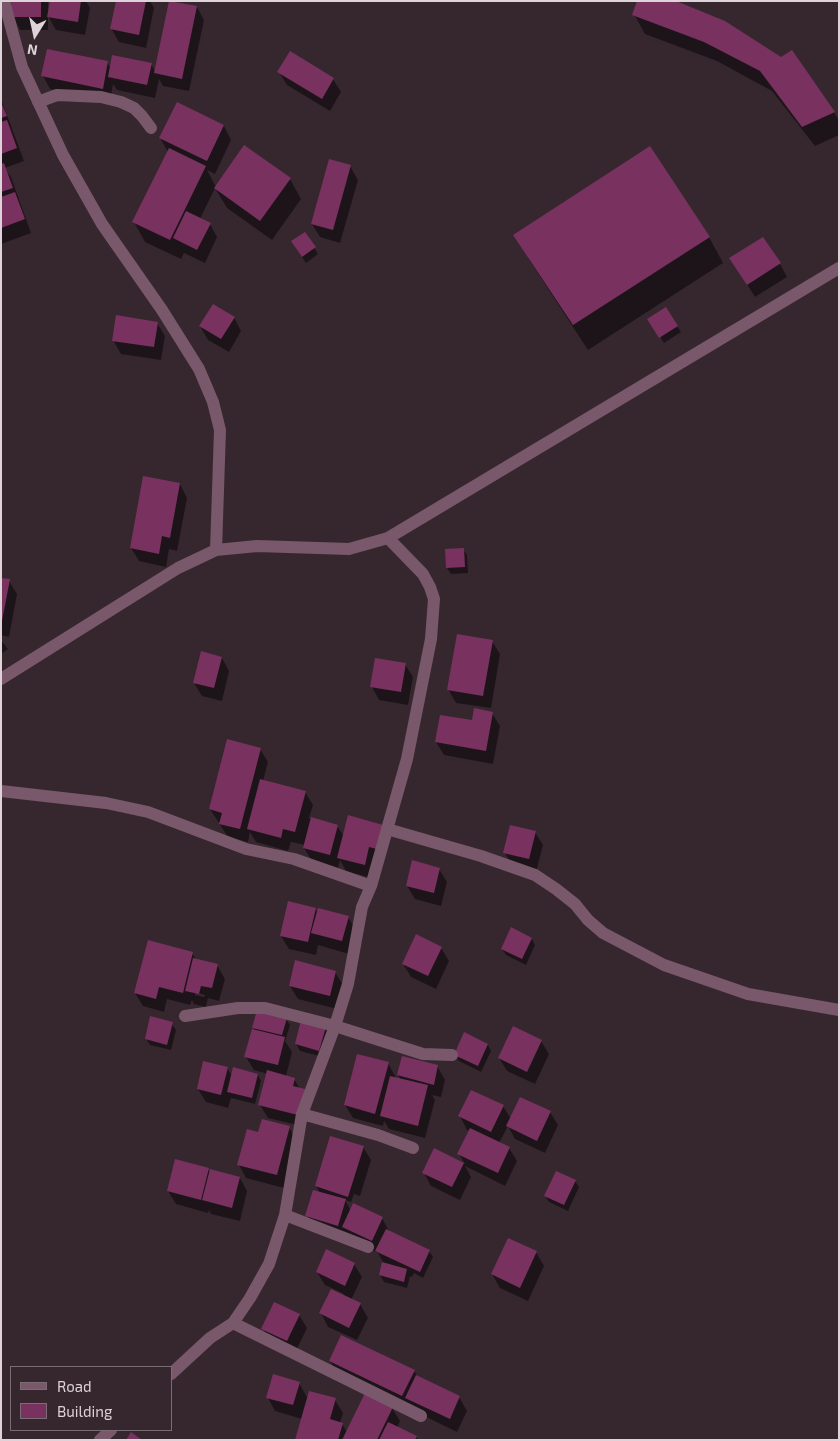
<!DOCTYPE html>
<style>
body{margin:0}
#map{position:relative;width:840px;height:1441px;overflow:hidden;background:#36272f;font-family:"Exo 2",sans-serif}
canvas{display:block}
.frame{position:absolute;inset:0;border:2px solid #ddd3d8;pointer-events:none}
.legend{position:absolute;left:10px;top:1366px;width:162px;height:65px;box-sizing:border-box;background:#36272f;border:1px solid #796c73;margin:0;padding:6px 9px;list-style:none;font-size:15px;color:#ddd3d8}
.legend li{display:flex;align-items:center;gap:10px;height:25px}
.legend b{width:25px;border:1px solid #796c73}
.north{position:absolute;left:10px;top:10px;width:50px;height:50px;-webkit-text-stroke:4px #36272f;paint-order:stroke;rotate:190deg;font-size:14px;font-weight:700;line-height:20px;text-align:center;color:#ddd3d8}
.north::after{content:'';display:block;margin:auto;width:18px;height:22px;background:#ddd3d8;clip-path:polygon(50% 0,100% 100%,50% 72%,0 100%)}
</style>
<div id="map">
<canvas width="840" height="1441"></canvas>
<div class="frame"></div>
<ul class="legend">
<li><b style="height:6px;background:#79586b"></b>Road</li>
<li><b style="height:14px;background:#79315f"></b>Building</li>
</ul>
<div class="north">N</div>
</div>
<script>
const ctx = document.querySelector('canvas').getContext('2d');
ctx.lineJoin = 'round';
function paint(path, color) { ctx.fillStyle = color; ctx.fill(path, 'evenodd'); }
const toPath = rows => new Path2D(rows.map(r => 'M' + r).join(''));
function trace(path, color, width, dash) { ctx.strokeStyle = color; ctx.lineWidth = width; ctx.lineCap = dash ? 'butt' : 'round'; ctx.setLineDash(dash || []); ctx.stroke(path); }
paint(toPath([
 [13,1,48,1,48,10,50,10,51,1,86,1,90,8,85,35,56,30,48,16,48,30,20,30,13,16],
 [117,1,150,1,154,8,146,48,119,42,111,28],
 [639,1,834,112,839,121,839,135,815,146,772,91,717,61,645,34,634,14],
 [197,7,204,20,189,91,163,86,159,79,155,98,117,90,113,84,110,102,50,89,43,76,107,63,111,68,151,64,155,71],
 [279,72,333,79,341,92,330,111,287,85],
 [1,99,24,161,5,168,11,177,31,233,1,244],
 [177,104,224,126,231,140,215,174,207,170,216,187,290,179,301,199,272,240,227,208,215,188,200,219,210,224,217,237,205,263,184,253,181,259,145,242,134,222,168,152,160,138],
 [350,166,358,180,340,243,320,237,312,224],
 [305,233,318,254,306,263,296,248],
 [515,235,709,237,723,263,588,350,530,261],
 [780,264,787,277,755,297,739,272],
 [234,317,241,331,229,352,208,340,200,326],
 [157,323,165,336,161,360,121,354,113,340],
 [653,326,677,326,681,332,664,343],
 [180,484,187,498,177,551,169,549,166,567,139,561,131,548],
 [463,549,467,555,468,573,451,574,447,568],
 [1,579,9,581,17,594,9,637,1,635],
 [1,640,8,649,1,654],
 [492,641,500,654,491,708,456,703,448,689],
 [222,658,229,671,222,701,202,696,194,683],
 [405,664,413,677,408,705,379,700,372,687],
 [492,713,500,726,493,764,444,755,436,742],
 [260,749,268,762,263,781,305,792,313,805,309,818,337,826,344,836,382,826,372,878,346,871,340,860,338,868,312,861,304,848,305,845,291,842,288,851,256,842,250,832,248,842,228,837,210,809],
 [535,832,543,845,536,872,512,866,505,853],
 [439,869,447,882,441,906,415,899,407,886],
 [315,909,318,913,348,917,356,930,349,954,318,945,316,955,289,949,281,936],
 [532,939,535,945,526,965,506,955,502,949],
 [441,948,449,961,436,989,411,977,403,964],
 [192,953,196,960,217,965,225,979,219,1001,208,998,206,1007,194,1004,192,1000,190,1005,167,999,164,1012,143,1006,135,993],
 [195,992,205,995,204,997,195,995],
 [335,972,343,985,337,1009,298,999,290,986],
 [286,1019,290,1025,285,1041,292,1052,286,1076,294,1079,300,1089,306,1127,268,1118,260,1105,268,1074,254,1070,246,1057,255,1031,253,1028],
 [172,1024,176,1030,171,1050,150,1045,146,1039],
 [325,1028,329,1034,323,1057,300,1051,296,1044],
 [465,1034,488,1045,491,1051,481,1072,459,1061,455,1055],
 [541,1041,549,1054,535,1084,507,1071,499,1058],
 [388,1063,395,1076,395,1078,401,1080,398,1075,437,1066,445,1080,441,1097,432,1095,435,1100,425,1138,389,1129,384,1121,383,1126,353,1118,345,1105],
 [227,1068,232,1076,258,1075,261,1081,255,1104,231,1098,228,1108,206,1102,198,1089],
 [503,1106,511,1119,550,1112,558,1125,545,1153,515,1139,508,1126,499,1143,509,1148,517,1161,505,1186,465,1166,471,1177,460,1200,431,1186,424,1173,435,1150,465,1164,459,1154,470,1131,467,1130,460,1116],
 [289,1127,296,1141,284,1188,246,1178,239,1165,259,1134],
 [363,1147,371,1160,360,1196,354,1194,351,1202,345,1200,351,1211,382,1218,390,1233,429,1251,433,1257,423,1278,414,1273,412,1277,410,1276,407,1288,384,1282,380,1275,383,1262,378,1253,351,1240,314,1229,307,1216,320,1193,316,1186],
 [208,1169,210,1173,240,1178,247,1191,240,1221,211,1214,209,1210,208,1213,176,1204,168,1191],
 [575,1181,579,1187,568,1211,549,1202,545,1196],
 [508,1239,536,1252,544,1266,528,1301,500,1288,492,1274],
 [354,1264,362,1277,351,1300,360,1304,368,1318,357,1340,328,1327,321,1313,344,1294,325,1285,317,1272],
 [299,1315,307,1328,295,1353,270,1342,263,1328],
 [330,1361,414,1371,418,1377,459,1397,467,1411,457,1432,338,1374],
 [299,1383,308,1399,335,1400,343,1413,340,1423,342,1424,347,1432,392,1408,400,1421,397,1428,416,1437,418,1440,296,1440,302,1419,275,1411,268,1398]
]), '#0007');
paint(toPath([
 [11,1,41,1,41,17,12,17],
 [50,1,81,1,78,22,47,17],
 [116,1,146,1,139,35,110,29],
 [169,1,197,6,182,79,154,73],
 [637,1,676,1,725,21,781,57,792,50,835,112,802,127,760,71,704,42,632,15],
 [47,49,108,61,103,89,41,76],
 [290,51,334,78,322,99,277,72],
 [112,55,152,63,147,85,108,77],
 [1,102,7,116,1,118],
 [177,102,224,125,207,161,159,138],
 [7,120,17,148,1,154,1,122],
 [244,145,291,178,260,221,214,188],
 [650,146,710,237,573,325,513,235],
 [169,148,206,166,170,240,132,222],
 [329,159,351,165,333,230,311,224],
 [4,163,13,188,1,192,1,164],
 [15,192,25,219,1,228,1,197],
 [186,211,211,223,197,250,173,238],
 [305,232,316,247,302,257,291,241],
 [763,237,781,263,747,285,729,258],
 [213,304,235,317,221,339,199,326],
 [666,307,678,326,659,338,647,319],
 [116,315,158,322,154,347,112,341],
 [143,476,180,483,170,538,162,536,159,554,130,548],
 [464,548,465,567,446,568,445,549],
 [1,578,10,579,2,621,1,620],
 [457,634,493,640,483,696,447,690],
 [201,651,222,657,214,688,193,683],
 [375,658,406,663,401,692,370,687],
 [474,708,493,712,486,751,435,742,440,715,472,720],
 [227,739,261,748,240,829,219,824,222,813,209,809],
 [260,779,306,791,295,832,283,829,281,838,247,829],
 [348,815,383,825,377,849,369,847,365,865,337,858],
 [311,817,338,825,330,855,303,848],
 [510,825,536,831,529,859,503,853],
 [412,860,440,868,434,893,406,886],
 [288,901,316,908,308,942,280,936],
 [318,908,349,916,342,941,311,933],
 [511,927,532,938,522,959,501,949],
 [416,934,442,947,428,976,402,964],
 [148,940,193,952,183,993,159,987,156,999,134,993],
 [193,958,218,964,212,988,201,986,199,994,185,991],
 [295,960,336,971,330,996,289,986],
 [257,1010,287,1018,282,1035,252,1028],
 [150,1016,173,1022,167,1045,145,1039],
 [301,1020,326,1027,319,1051,295,1044],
 [513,1026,542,1040,527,1072,498,1058],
 [252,1029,285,1037,278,1065,244,1057],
 [464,1032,488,1044,478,1066,454,1055],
 [357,1054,389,1062,375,1114,344,1105],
 [402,1056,438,1065,434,1085,397,1075],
 [203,1061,228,1067,221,1095,197,1089],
 [233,1067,258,1074,252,1098,227,1092],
 [267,1070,295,1078,293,1086,305,1089,298,1115,258,1105],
 [390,1076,428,1085,418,1126,380,1116],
 [471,1090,504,1105,491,1132,458,1116],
 [520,1097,551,1111,537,1141,506,1126],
 [262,1119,290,1126,277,1175,237,1165,247,1129,258,1132],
 [470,1128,510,1147,498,1173,457,1154],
 [330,1136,364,1146,348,1197,315,1186],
 [434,1148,464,1163,452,1187,422,1173],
 [175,1159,209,1168,201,1200,167,1191],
 [210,1169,240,1177,232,1208,202,1200],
 [556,1171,576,1180,564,1205,544,1196],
 [313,1190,346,1199,338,1226,305,1216],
 [353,1203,383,1217,372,1241,342,1227],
 [386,1229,430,1250,420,1272,375,1251],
 [508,1238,537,1251,520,1288,491,1274],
 [326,1249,355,1263,345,1286,316,1272],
 [382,1262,407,1269,404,1282,379,1275],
 [331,1289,361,1303,349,1328,319,1313],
 [274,1302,300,1314,287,1341,261,1329],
 [341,1335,415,1370,402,1396,329,1361],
 [273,1374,300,1382,293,1405,266,1398],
 [416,1375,460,1396,450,1419,405,1398],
 [309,1391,336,1398,330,1419,343,1423,338,1440,295,1440],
 [365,1393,393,1407,377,1440,342,1440],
 [388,1422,417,1436,415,1440,379,1440],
 [131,1432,142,1440,126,1440]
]), '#79315f');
trace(toPath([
 [4,1,22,67,63,155,102,224,162,310,199,369,213,402,220,430,216,550],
 [38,102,57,95,101,97,121,102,134,108,142,116,151,128],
 [1,679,178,568,216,550,257,546,349,549,388,538,839,268],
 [1,791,106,803,148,812,246,849,294,859,371,886],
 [387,829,481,856,535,875,556,889,575,904,588,920,603,933,664,965,748,994,839,1010],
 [185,1016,238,1008,265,1008,335,1026,423,1054,452,1055],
 [302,1114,378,1135,413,1148],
 [285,1215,368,1247],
 [233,1323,421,1416],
 [171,1374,210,1338,233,1323,250,1298,269,1264,285,1215,302,1114,335,1026,348,984,362,907,371,886,407,759,431,639,434,599,430,587,423,574,388,538],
 [100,1440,111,1430]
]), '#79586b', 12);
</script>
